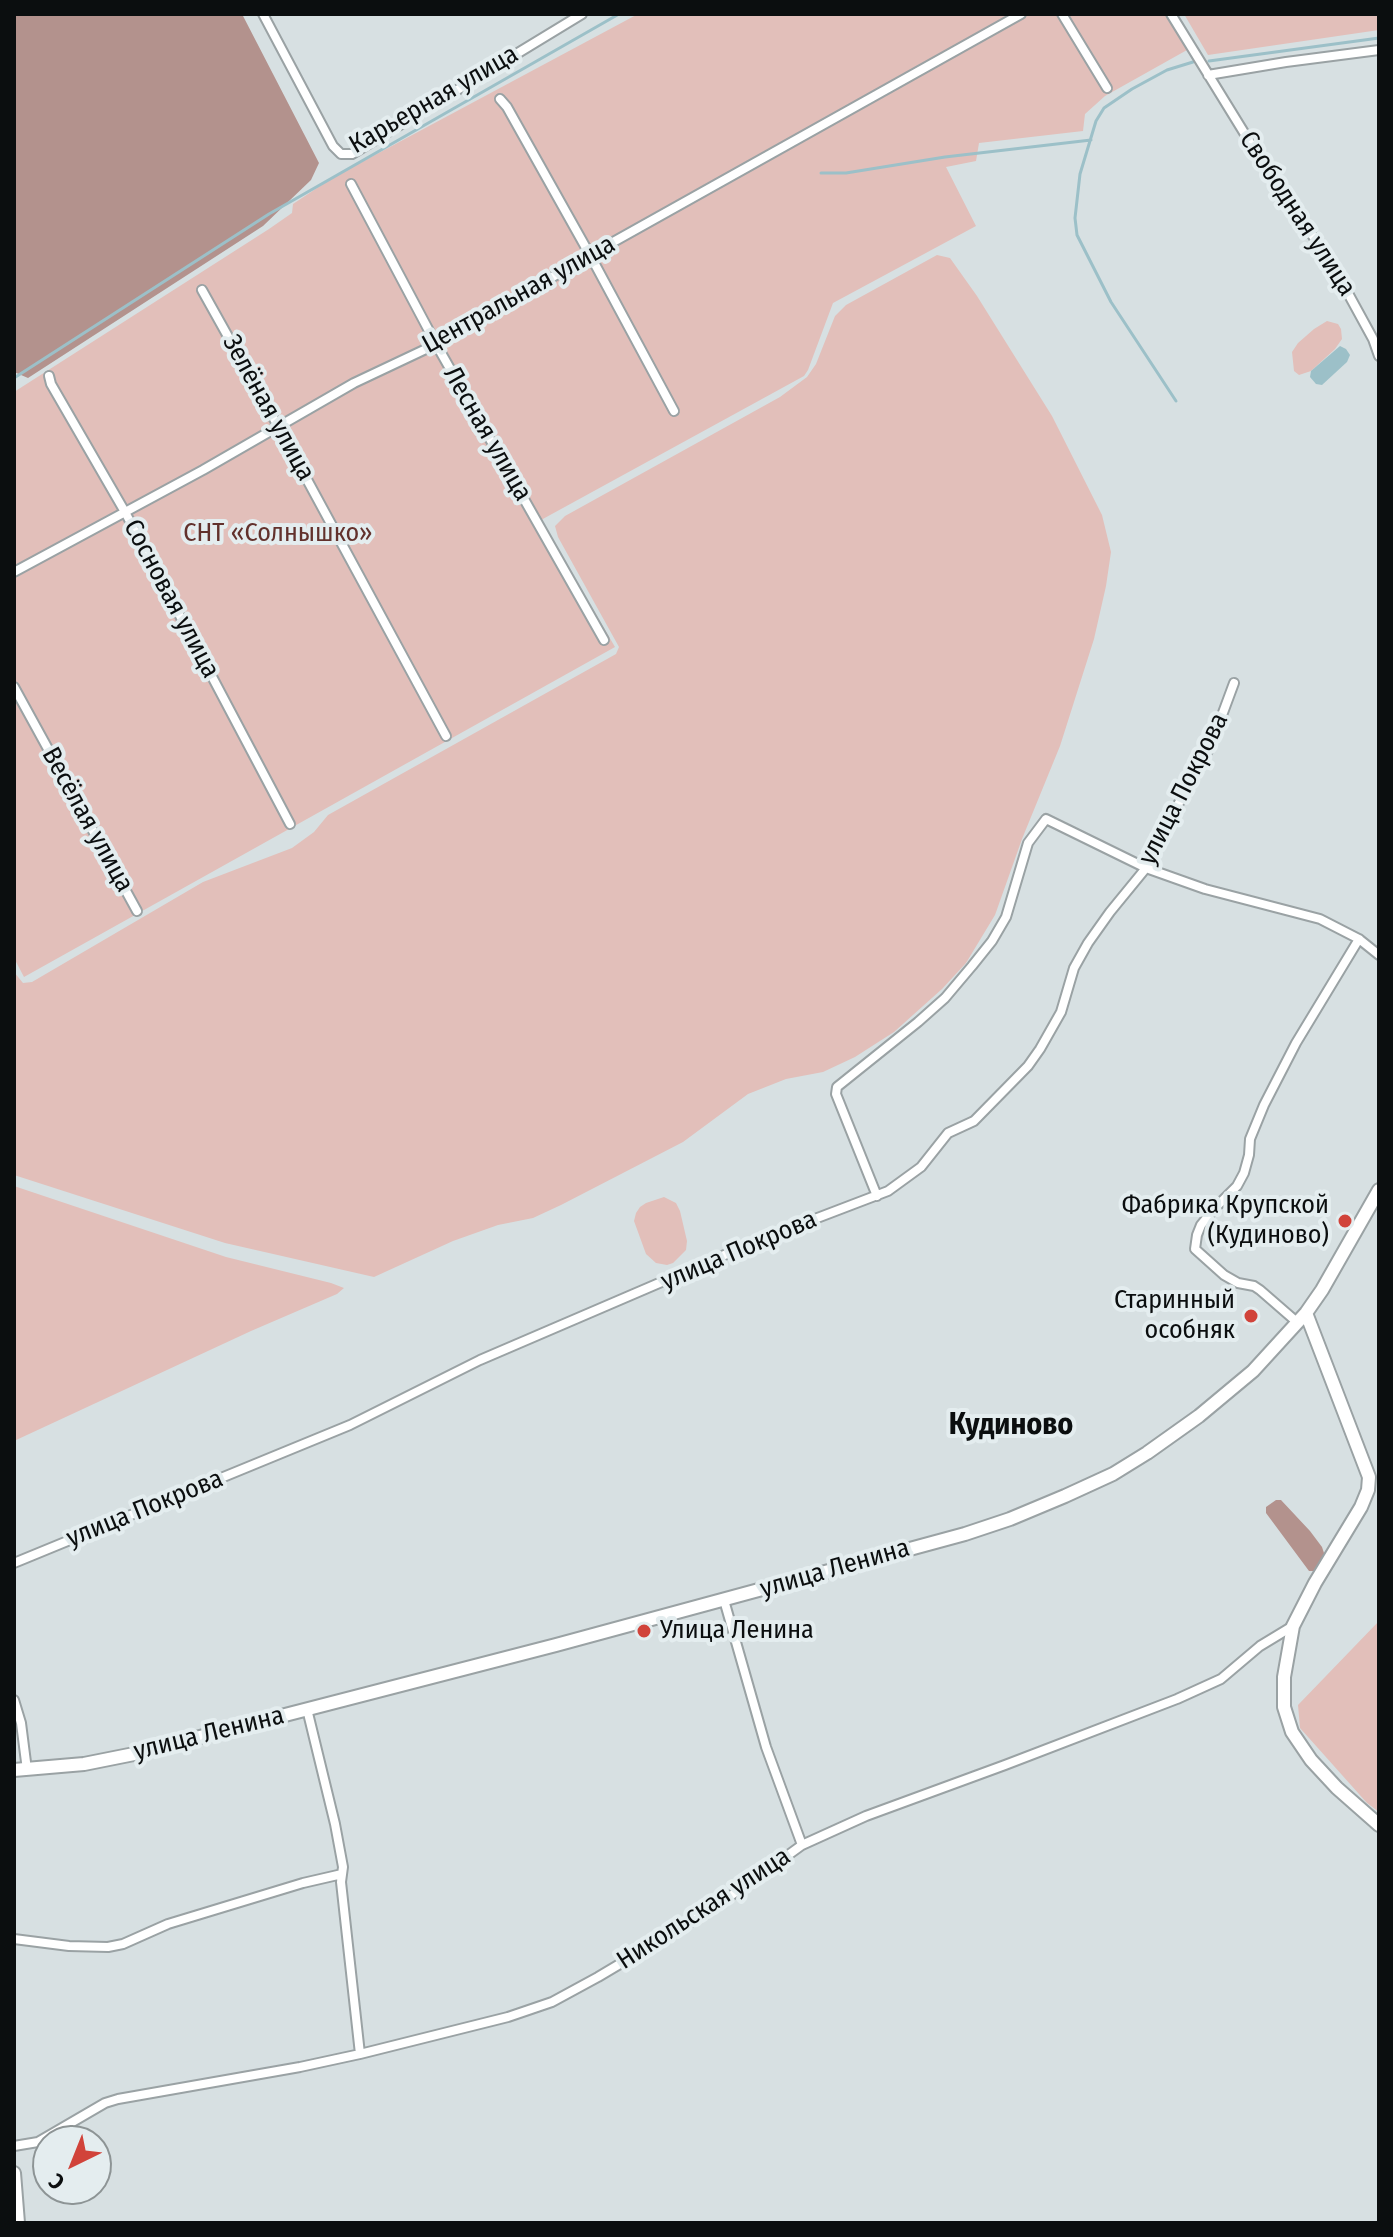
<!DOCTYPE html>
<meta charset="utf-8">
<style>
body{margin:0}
#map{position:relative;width:1393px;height:2237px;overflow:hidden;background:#d7e0e2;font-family:"Fira Sans Condensed",sans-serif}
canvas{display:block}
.frame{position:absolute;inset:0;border:16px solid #0b0e0f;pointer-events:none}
.north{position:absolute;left:32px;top:2125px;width:80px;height:80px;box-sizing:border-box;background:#e4edef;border:2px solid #8d9495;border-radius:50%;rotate:223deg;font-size:22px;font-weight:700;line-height:32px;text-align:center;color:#0b0e0f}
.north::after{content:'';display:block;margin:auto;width:28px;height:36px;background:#d1433a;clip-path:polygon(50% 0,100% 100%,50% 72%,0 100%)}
</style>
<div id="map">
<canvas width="1393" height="2237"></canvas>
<div class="frame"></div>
<div class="north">С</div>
</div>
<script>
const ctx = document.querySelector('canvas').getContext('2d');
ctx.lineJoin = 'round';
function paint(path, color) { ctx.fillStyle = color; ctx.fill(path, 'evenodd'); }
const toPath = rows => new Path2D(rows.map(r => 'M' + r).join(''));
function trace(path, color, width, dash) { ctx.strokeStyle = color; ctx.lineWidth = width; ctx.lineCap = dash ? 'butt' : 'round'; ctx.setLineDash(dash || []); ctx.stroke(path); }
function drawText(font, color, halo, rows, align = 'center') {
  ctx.font = font + ' "Fira Sans Condensed",sans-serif'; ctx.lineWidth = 8; ctx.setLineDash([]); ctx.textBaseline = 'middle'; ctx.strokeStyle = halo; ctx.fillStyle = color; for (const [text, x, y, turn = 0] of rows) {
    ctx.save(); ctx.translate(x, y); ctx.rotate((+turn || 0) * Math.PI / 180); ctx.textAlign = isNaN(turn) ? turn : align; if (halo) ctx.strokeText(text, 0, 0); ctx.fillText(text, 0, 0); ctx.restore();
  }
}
paint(toPath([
 [638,14,1166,14,1187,50,1105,96,1085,114,1083,131,979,143,976,161,946,167,976,226,833,303,808,370,804,376,541,520,615,647,24,977,14,958,14,392,269,229,292,213,293,204,332,178],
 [1184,14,1379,14,1379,30,1208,55],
 [937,255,950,258,977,296,1052,416,1102,515,1111,552,1106,586,1094,639,1060,746,1022,839,995,915,966,963,942,989,894,1032,855,1057,823,1072,786,1079,748,1094,683,1142,561,1205,533,1218,498,1225,453,1241,374,1277,225,1243,14,1175,14,972,23,983,32,982,203,882,292,848,314,832,328,815,616,654,619,647,558,537,555,526,565,516,780,397,807,377,816,364,835,316,846,305],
 [1327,321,1338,324,1341,329,1342,339,1335,349,1311,371,1299,375,1294,371,1292,352,1298,343,1314,329],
 [14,1186,226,1257,331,1283,344,1288,337,1294,251,1331,14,1441],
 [664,1197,676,1203,680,1211,687,1241,686,1250,673,1263,667,1265,656,1263,646,1254,634,1221,636,1213,640,1207,646,1203],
 [1379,1621,1379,1812,1367,1803,1300,1728,1298,1705]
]), '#e2bfba');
paint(toPath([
 [14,14,242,14,319,163,311,180,263,226,28,378,14,372],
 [1276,1500,1281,1500,1310,1531,1322,1547,1325,1556,1315,1571,1309,1571,1266,1513,1266,1507]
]), '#b3928d');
paint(toPath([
 [1340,346,1346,349,1350,355,1347,362,1322,385,1316,384,1310,377,1311,371]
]), '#9cc0c8');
trace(toPath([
 [1209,61,1379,38],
 [821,173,846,173,945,157,1091,140],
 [14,378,269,214,619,14],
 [1176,401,1111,302,1077,235,1075,218,1080,174,1096,121,1104,108,1132,89,1167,70,1193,62]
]), '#9cc0c8', 3);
const street = toPath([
 [263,14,333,146,341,154,352,154,582,14],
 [1062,14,1107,88],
 [1171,14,1259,157,1332,264,1373,339,1379,356],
 [1208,75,1286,62,1379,50],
 [500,99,507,107,590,255,674,411],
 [351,184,436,344,604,640],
 [202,290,278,426,446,736],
 [49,376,51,384,125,512,290,824],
 [14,572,203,470,354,383,445,340,590,255,1021,14],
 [14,687,137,911],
 [877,1196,836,1094,837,1087,918,1022,945,998,972,966,992,941,1006,917,1028,843,1046,819,1146,868,1205,889,1320,919,1359,939,1379,955],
 [1298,1323,1260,1290,1254,1286,1238,1283,1224,1275,1195,1249,1197,1235,1201,1225,1214,1209,1237,1186,1244,1173,1249,1155,1250,1139,1264,1105,1296,1043,1359,939],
 [14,1563,350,1425,480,1360,757,1241,888,1191,921,1167,948,1133,974,1121,1028,1066,1040,1049,1061,1012,1074,968,1088,943,1110,912,1146,868,1175,810,1211,745,1234,683],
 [724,1600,766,1747,802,1845],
 [14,1700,21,1723,27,1770],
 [307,1709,335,1824,343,1867,341,1882,360,2054],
 [14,1939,69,1946,108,1947,123,1944,168,1924,303,1883,342,1874],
 [14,2146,38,2142,105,2103,118,2099,300,2067,360,2054,508,2017,552,2002,598,1977,692,1921,747,1885,802,1845,866,1816,1005,1765,1177,1699,1221,1679,1260,1646,1293,1626]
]);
const secondary = toPath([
 [1306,1313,1369,1477,1368,1490,1361,1507,1315,1583,1293,1626,1284,1677,1284,1707,1292,1732,1311,1760,1337,1788,1379,1825],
 [14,1770,84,1764,134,1754,556,1645,965,1534,1010,1519,1065,1496,1113,1474,1147,1453,1199,1416,1253,1371,1306,1313,1322,1290,1379,1190],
 [14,2173,18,2223]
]);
trace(street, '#9aa2a4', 12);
trace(secondary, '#9aa2a4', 16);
trace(street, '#fff', 8);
trace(secondary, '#fff', 12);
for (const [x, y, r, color] of [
 [1345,1221,8,"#d1433a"],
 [1251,1316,8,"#d1433a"],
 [644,1631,8,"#d1433a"]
]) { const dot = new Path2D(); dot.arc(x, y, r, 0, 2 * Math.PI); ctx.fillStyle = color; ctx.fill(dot); trace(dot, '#e4edef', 3); }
drawText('26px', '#0b0e0f', '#e4edef', [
 ["Карьерная улица",434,100,-30],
 ["Свободная улица",1297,214,57],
 ["Центральная улица",519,295,-29],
 ["Зелёная улица",268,408,61],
 ["Лесная улица",487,434,60],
 ["Сосновая улица",171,599,62],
 ["улица Покрова",1184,789,-63],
 ["Весёлая улица",87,820,61],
 ["улица Покрова",739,1251,-23],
 ["улица Покрова",145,1509,-22],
 ["улица Ленина",835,1569,-16],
 ["улица Ленина",209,1734,-14],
 ["Никольская улица",704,1909,-33]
]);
drawText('26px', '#62312c', '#e4edef', [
 ["СНТ «Солнышко»",278,534]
]);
drawText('26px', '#0b0e0f', '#e4edef', [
 ["Фабрика Крупской",1329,1206],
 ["(Кудиново)",1329,1236],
 ["Старинный",1235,1301],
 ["особняк",1235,1331],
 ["Улица Ленина",660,1631,"left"]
], 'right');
drawText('bold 30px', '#0b0e0f', '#e4edef', [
 ["Кудиново",1011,1426]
]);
</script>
